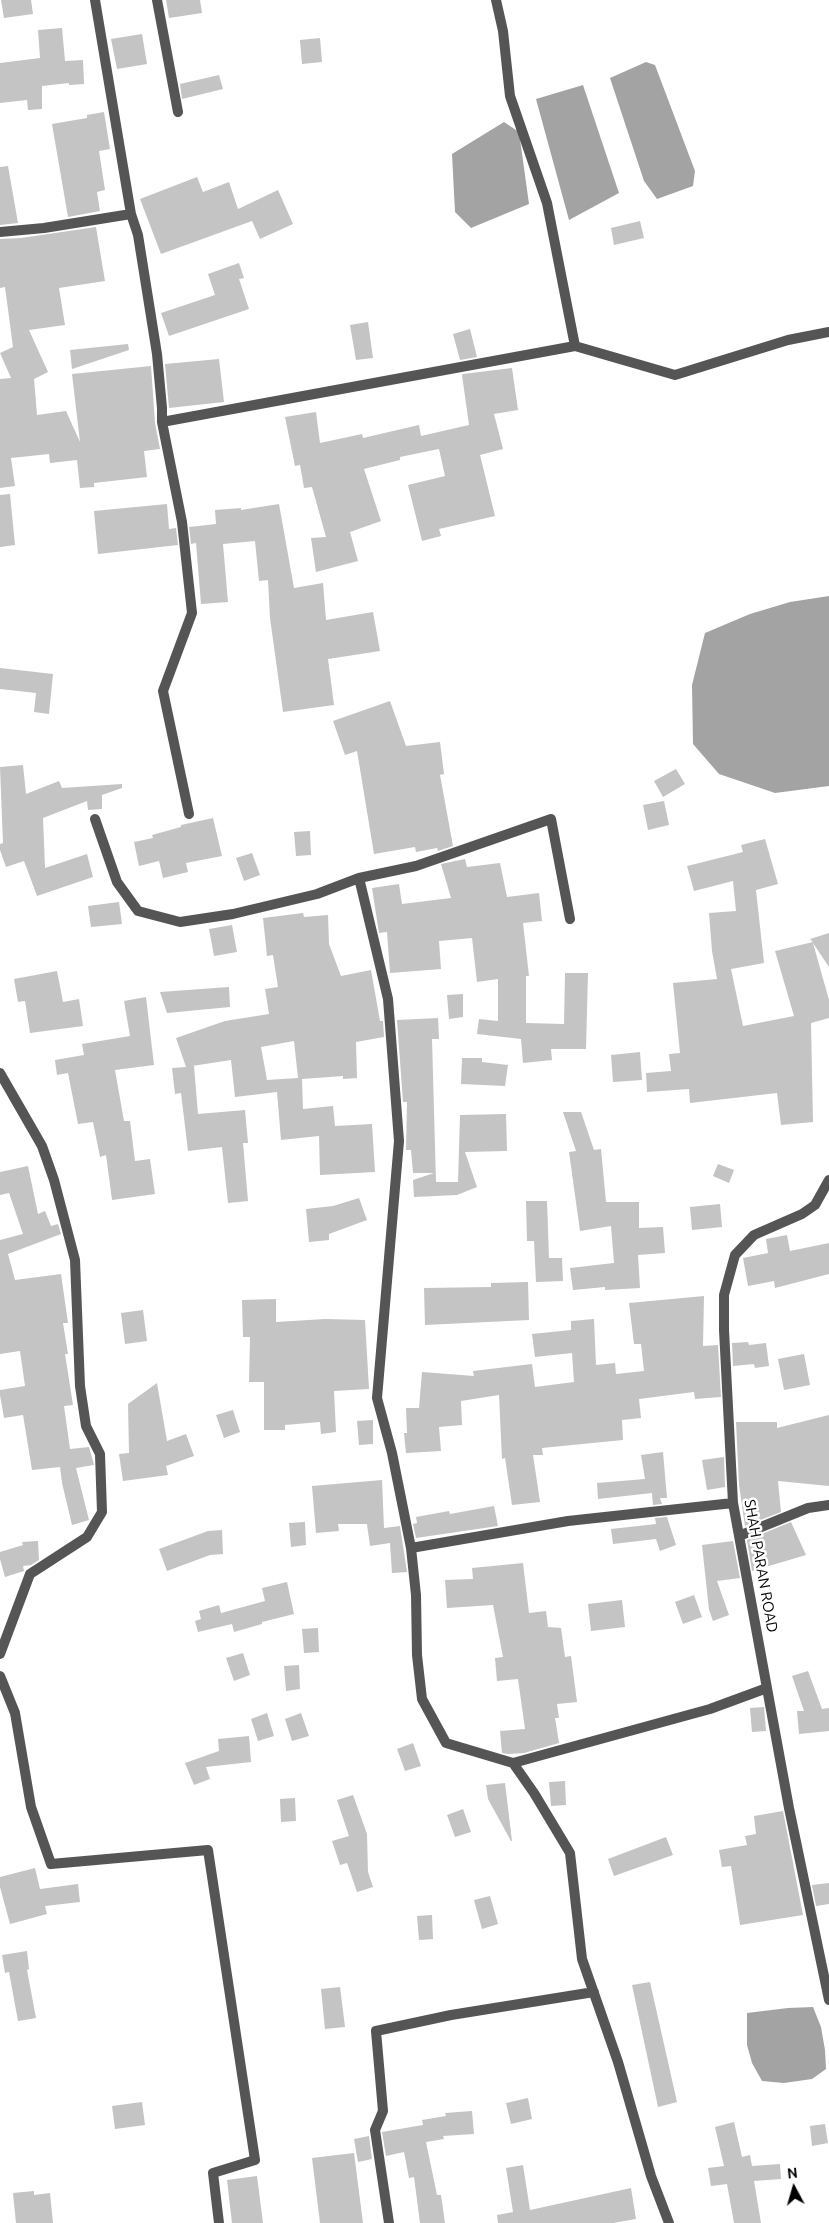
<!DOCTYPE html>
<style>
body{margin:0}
#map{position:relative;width:829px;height:2223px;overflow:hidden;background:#fff;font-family:Ubuntu,sans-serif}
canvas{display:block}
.north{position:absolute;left:769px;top:2163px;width:50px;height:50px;-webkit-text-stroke:4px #fff;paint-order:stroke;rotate:354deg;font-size:14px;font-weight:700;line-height:20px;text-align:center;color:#000}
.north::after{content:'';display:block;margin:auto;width:18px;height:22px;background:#000;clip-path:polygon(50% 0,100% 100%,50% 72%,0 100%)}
</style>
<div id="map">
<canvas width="829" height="2223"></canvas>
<div class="north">N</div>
</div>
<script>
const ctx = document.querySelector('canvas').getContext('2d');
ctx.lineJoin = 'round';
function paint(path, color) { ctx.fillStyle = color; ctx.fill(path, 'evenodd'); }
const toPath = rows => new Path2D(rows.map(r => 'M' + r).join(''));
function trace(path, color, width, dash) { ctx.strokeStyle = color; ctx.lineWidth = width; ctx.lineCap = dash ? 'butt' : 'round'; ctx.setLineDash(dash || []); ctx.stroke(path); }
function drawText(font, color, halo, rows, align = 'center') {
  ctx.font = font + ' Ubuntu,sans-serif'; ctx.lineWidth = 5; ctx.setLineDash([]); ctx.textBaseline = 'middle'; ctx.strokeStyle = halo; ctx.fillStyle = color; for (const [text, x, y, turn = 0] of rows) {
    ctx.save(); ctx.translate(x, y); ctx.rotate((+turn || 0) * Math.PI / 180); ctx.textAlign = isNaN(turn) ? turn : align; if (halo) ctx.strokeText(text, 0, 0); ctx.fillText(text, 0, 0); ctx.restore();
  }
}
paint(toPath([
 [646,62,655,65,695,171,693,186,657,199,644,181,610,78],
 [583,85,619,193,569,220,536,99],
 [504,122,519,132,529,204,471,228,455,212,452,154],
 [829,596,829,786,775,793,719,774,693,744,692,685,705,633,750,614,790,602],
 [813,2007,821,2027,825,2050,826,2069,812,2079,784,2083,762,2081,752,2063,747,2045,747,2013,788,2008]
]), '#a3a3a3');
paint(toPath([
 [1,0,31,0,33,14,4,18],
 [166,0,200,0,202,13,169,18],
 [62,28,65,61,83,60,84,84,69,85,69,83,42,86,42,109,28,110,27,100,0,103,0,63,40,58,38,30],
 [142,34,147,64,117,69,111,39],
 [320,38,322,62,302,64,300,40],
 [219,75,223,89,182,99,180,84],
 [104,112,110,149,99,151,105,190,97,192,100,211,68,217,52,124,87,118,87,115],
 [8,166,18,223,0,225,0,167],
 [197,177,203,192,229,182,238,209,278,190,293,224,260,239,252,221,161,254,140,199],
 [640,221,644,238,614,245,611,228],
 [96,227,105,281,59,288,65,325,29,330,48,372,34,379,37,415,66,411,80,442,72,374,151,366,155,423,160,449,144,451,147,477,94,483,94,487,80,488,77,460,50,463,49,454,11,458,15,486,0,488,0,379,11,378,0,353,13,347,5,287,0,288,0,239,21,238],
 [239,263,244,278,239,279,249,309,169,336,161,313,215,295,208,274],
 [368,322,373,358,356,360,350,325],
 [470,329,477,357,460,360,453,334],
 [128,344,129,350,72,369,70,350],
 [219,359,224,402,169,408,165,364],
 [512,368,518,410,494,414,503,449,480,455,495,516,439,529,441,536,422,541,408,485,445,476,439,449,400,457,400,460,364,469,381,521,350,532,358,561,316,572,311,538,326,537,312,487,304,488,300,465,295,466,285,417,316,412,320,443,362,434,363,438,419,425,421,436,469,425,462,375,463,374],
 [10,494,15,545,0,547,0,495],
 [167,504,169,529,176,528,178,545,98,554,94,511],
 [279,504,294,588,323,583,326,620,373,612,380,651,328,659,334,705,283,712,270,618,268,580,259,581,255,541,223,544,228,602,201,604,196,543,191,544,189,527,216,524,215,510,241,508,241,510],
 [0,668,53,674,49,714,34,712,36,693,0,689],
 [390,701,406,746,440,742,444,774,440,775,453,846,438,851,437,848,416,852,415,847,374,854,357,751,345,755,333,721],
 [23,765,26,794,59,781,62,788,122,784,122,788,102,795,102,809,88,810,87,801,43,818,45,868,87,854,93,877,37,896,24,861,6,867,0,850,0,844,3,843,0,767],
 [676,769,685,784,663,797,654,781],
 [664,801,669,825,648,830,643,805],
 [213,818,222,856,186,863,188,872,163,878,159,861,139,866,134,842,153,838,152,835,181,827,181,825],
 [310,831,311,855,296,856,294,832],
 [765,839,778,884,756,890,764,963,731,969,743,1026,794,1016,775,951,813,942,810,939,829,933,829,967,813,943,829,1000,829,1018,811,1023,813,1122,781,1125,777,1093,690,1103,689,1089,647,1092,646,1073,671,1071,669,1054,680,1053,673,983,717,979,712,951,709,913,736,911,733,881,694,891,687,866,743,852,741,845],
 [252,853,260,875,244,881,236,858],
 [465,859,467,867,500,863,507,897,539,893,542,921,523,923,529,976,526,976,526,1023,564,1024,565,973,588,973,586,1049,551,1049,552,1060,523,1063,521,1039,477,1034,479,1019,498,1021,498,979,477,982,472,938,439,941,441,969,390,973,387,932,379,933,372,888,399,884,402,904,451,898,441,864],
 [119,902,122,924,91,927,88,906],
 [303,913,304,917,328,915,329,944,341,976,371,970,380,1021,383,1021,384,1037,356,1042,357,1078,343,1079,343,1076,302,1079,303,1109,333,1106,335,1126,372,1124,375,1172,320,1175,319,1136,281,1140,277,1092,235,1097,231,1060,192,1066,194,1066,198,1114,245,1110,248,1143,243,1143,248,1201,228,1203,222,1147,188,1151,181,1093,175,1094,172,1068,186,1067,176,1038,225,1021,269,1014,265,989,278,987,273,955,267,956,263,918],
 [294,1041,298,1078,267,1080,261,1047],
 [232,925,237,952,214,956,209,929],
 [57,971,63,1002,79,999,83,1026,30,1033,25,1001,18,1002,14,979],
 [229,987,230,1007,167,1013,160,992],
 [463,994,463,1017,449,1019,447,995],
 [146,997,154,1065,115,1070,124,1121,130,1121,135,1161,150,1159,155,1194,112,1200,106,1155,100,1157,93,1122,78,1124,68,1073,57,1075,55,1060,84,1055,82,1044,130,1036,124,1001],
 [438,1018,439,1039,432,1039,436,1182,458,1182,460,1115,506,1114,507,1151,465,1152,477,1187,457,1195,414,1197,413,1180,434,1173,413,1173,411,1150,406,1150,407,1102,403,1102,397,1020],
 [640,1052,642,1080,613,1082,611,1055],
 [462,1058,482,1058,482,1062,508,1065,505,1086,461,1084],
 [563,1112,581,1112,594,1150,601,1149,606,1202,639,1202,639,1228,663,1227,665,1253,638,1255,640,1288,605,1290,605,1287,573,1290,570,1268,614,1263,611,1226,580,1231,569,1152,576,1151],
 [718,1164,734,1170,729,1183,713,1176],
 [28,1166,38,1214,45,1211,51,1226,58,1224,61,1234,8,1254,15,1280,61,1274,68,1323,63,1323,68,1354,65,1354,73,1405,64,1406,70,1449,89,1447,93,1461,94,1465,76,1468,89,1520,72,1525,62,1483,60,1467,32,1470,23,1415,4,1418,0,1395,0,1390,25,1386,20,1351,0,1354,0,1240,23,1234,9,1193,0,1195,0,1172],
 [359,1198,367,1220,329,1234,329,1240,309,1242,306,1209,333,1206],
 [526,1201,547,1201,549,1258,562,1258,563,1281,536,1282,534,1241,527,1241],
 [720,1204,722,1227,692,1230,690,1207],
 [787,1235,790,1251,829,1243,829,1274,775,1288,774,1281,748,1286,743,1258,768,1253,766,1239],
 [528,1282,529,1320,425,1325,424,1288,491,1287,491,1283],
 [704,1296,703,1346,718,1345,721,1397,695,1399,694,1392,639,1399,641,1418,622,1420,623,1440,542,1448,543,1455,533,1455,540,1502,512,1505,505,1458,502,1459,499,1395,461,1401,462,1425,439,1427,441,1451,406,1453,404,1433,407,1433,406,1408,419,1408,422,1372,474,1376,473,1371,532,1364,535,1387,574,1382,572,1353,535,1357,532,1334,571,1330,571,1321,594,1319,596,1365,615,1363,616,1374,644,1371,641,1344,634,1344,629,1303],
 [276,1299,276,1322,325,1319,365,1320,369,1389,334,1391,336,1432,321,1434,320,1422,285,1425,285,1430,264,1430,264,1382,249,1382,250,1337,243,1337,242,1300],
 [143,1310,147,1341,125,1344,121,1313],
 [748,1342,749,1345,766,1343,769,1366,755,1368,754,1364,733,1366,732,1343],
 [804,1354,810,1385,784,1390,778,1359],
 [157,1383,167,1441,186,1434,194,1456,166,1466,168,1475,123,1481,119,1454,129,1453,128,1404],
 [233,1410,240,1432,224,1438,216,1415],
 [829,1415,829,1486,778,1481,781,1512,745,1526,739,1485,736,1422,777,1422,777,1428],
 [373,1420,373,1444,359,1445,357,1421],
 [663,1452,667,1498,660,1498,662,1504,653,1505,652,1493,598,1499,597,1483,645,1479,641,1455],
 [724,1457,725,1487,707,1490,702,1460],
 [382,1480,384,1528,400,1526,407,1572,392,1573,390,1543,370,1546,367,1524,338,1524,339,1531,316,1533,312,1486],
 [494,1506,498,1526,416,1538,413,1524,417,1523,416,1517,449,1511,450,1514],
 [667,1517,676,1545,660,1551,656,1539,613,1544,611,1529,656,1524,655,1518],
 [305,1522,306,1545,291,1547,289,1523],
 [791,1522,806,1555,752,1571,747,1540],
 [222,1530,223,1554,210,1555,167,1571,159,1549,208,1531],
 [38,1541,39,1560,31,1565,23,1566,24,1571,5,1577,0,1559,0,1552,23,1545,22,1542],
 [733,1541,740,1578,717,1581,729,1615,713,1621,709,1610,702,1545],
 [523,1563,529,1613,546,1611,548,1627,561,1628,565,1657,571,1656,577,1702,557,1704,559,1718,555,1718,559,1743,524,1753,508,1754,502,1753,500,1731,525,1729,518,1679,497,1681,495,1658,503,1657,493,1605,447,1608,445,1580,473,1579,472,1568],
 [287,1582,294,1614,262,1622,262,1624,234,1632,232,1624,198,1632,195,1621,201,1619,199,1611,219,1605,221,1613,265,1601,262,1588],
 [694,1595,702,1617,683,1624,675,1602],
 [622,1600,625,1627,591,1631,588,1604],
 [318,1628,319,1652,304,1653,302,1629],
 [243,1653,250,1675,234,1681,226,1658],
 [299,1665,300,1689,286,1691,284,1666],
 [808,1671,822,1709,829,1708,829,1731,799,1734,797,1711,804,1711,792,1676],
 [764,1707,766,1731,752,1732,750,1708],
 [267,1713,274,1736,258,1741,251,1719],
 [301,1713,309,1736,292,1741,285,1719],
 [249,1736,251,1762,206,1767,210,1779,194,1785,185,1763,219,1751,218,1739],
 [413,1743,421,1766,405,1771,397,1749],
 [565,1781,566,1805,551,1806,549,1782],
 [505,1783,512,1841,511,1841,488,1799,486,1785],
 [353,1795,367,1834,368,1872,373,1887,357,1892,347,1863,340,1865,332,1841,349,1836,337,1800],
 [295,1798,296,1821,281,1822,280,1799],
 [463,1809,471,1832,455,1837,447,1815],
 [783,1811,803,1915,740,1925,731,1866,722,1867,719,1850,747,1845,745,1836,756,1834,754,1816],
 [666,1837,673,1855,614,1876,608,1859],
 [35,1868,40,1889,78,1884,80,1902,45,1906,47,1914,10,1924,0,1887,0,1877],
 [829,1883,829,1904,816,1906,812,1885],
 [490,1896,498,1924,482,1929,474,1900],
 [432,1915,433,1939,419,1940,417,1916],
 [27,1951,29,1969,27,1970,36,2018,18,2021,9,1972,5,1973,2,1955],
 [650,1982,677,2102,658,2107,632,1985],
 [340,1987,345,2027,325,2029,321,1989],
 [528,2098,532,2119,511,2124,506,2103],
 [142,2102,145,2125,115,2129,112,2106],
 [472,2111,474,2134,443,2136,444,2139,426,2142,437,2195,441,2195,445,2223,420,2223,414,2177,409,2178,404,2152,386,2156,382,2132,423,2125,422,2120,446,2116,445,2113],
 [734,2122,742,2157,750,2155,752,2166,780,2164,781,2179,754,2181,761,2223,734,2223,727,2184,711,2186,708,2168,724,2166,715,2127],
 [825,2124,828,2143,812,2146,810,2126],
 [369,2136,372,2159,358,2162,354,2139],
 [354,2153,363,2223,320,2223,312,2158],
 [523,2165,530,2210,631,2188,636,2219,613,2223,498,2223,497,2215,513,2212,506,2168],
 [257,2176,263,2223,232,2223,227,2180],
 [34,2191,34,2195,50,2193,53,2223,16,2223,13,2193]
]), '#c4c4c4');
trace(toPath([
 [95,0,131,214],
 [157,0,178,112],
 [0,232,44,228,131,214,138,235,157,354,162,408,162,422,182,522,192,613,163,691,189,814],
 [575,346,675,375,788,340,829,332],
 [162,422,575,346,547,203,510,96,503,31,496,0],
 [95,819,117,882,138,911,180,922,233,914,317,894,359,878],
 [570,919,551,819,416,866,359,878,388,999,399,1141,377,1398,392,1453,411,1548,568,1521,733,1503],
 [0,1073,42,1146,54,1180,75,1260,80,1386,86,1426,100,1454,102,1512,87,1537,30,1574,0,1654],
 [829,1180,815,1205,802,1214,754,1235,735,1255,724,1295,724,1330,733,1503,789,1808,829,2000],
 [739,1536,808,1508,829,1505],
 [411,1548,416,1595,417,1655,422,1699,446,1743,513,1763,534,1793,570,1853,582,1959,618,2062,651,2176,669,2223],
 [0,1676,15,1713,31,1807,51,1864,208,1850,255,2160,213,2173,219,2223],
 [513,1763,710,1709,767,1688],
 [389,2223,375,2130,383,2111,376,2031,451,2015,594,1992]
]), '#555', 10);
drawText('15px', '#000', '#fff', [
 ["SHAH PARAN ROAD",761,1566,80]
]);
</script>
